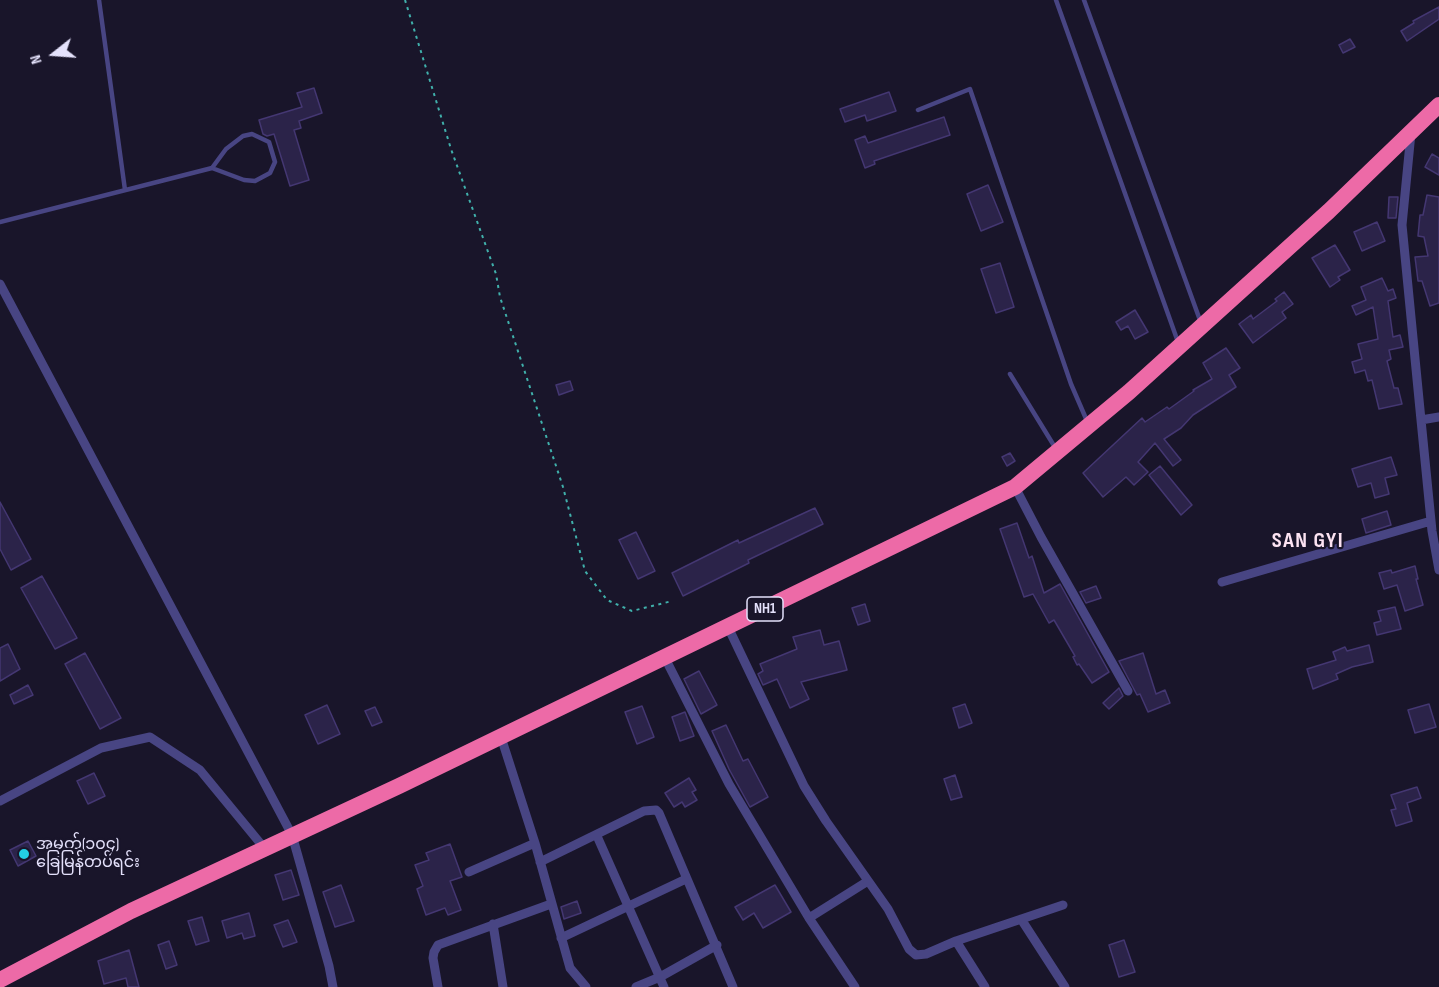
<!DOCTYPE html>
<meta charset="utf-8">
<style>
body{margin:0}
#map{position:relative;width:1439px;height:987px;overflow:hidden;background:#19152a;font-family:"Sofia Sans Condensed",sans-serif}
canvas{display:block}
.north{position:absolute;left:24px;top:24px;width:60px;height:60px;-webkit-text-stroke:4px #19152a;paint-order:stroke;rotate:253deg;font-size:16px;font-weight:700;line-height:24px;text-align:center;color:#e4e1fb}
.north::after{content:'';display:block;margin:auto;width:21px;height:27px;background:#e4e1fb;clip-path:polygon(50% 0,100% 100%,50% 72%,0 100%)}
</style>
<div id="map">
<canvas width="1439" height="987"></canvas>
<div class="north">N</div>
</div>
<script>
const ctx = document.querySelector('canvas').getContext('2d');
ctx.lineJoin = 'round';
function paint(path, color) { ctx.fillStyle = color; ctx.fill(path, 'evenodd'); }
const toPath = rows => new Path2D(rows.map(r => 'M' + r).join(''));
function trace(path, color, width, dash) { ctx.strokeStyle = color; ctx.lineWidth = width; ctx.lineCap = dash ? 'butt' : 'round'; ctx.setLineDash(dash || []); ctx.stroke(path); }
function drawText(font, color, halo, rows, align = 'center') {
  ctx.font = font + ' "Sofia Sans Condensed","Noto Sans Myanmar",sans-serif'; ctx.lineWidth = 4.5; ctx.setLineDash([]); ctx.textBaseline = 'middle'; ctx.strokeStyle = halo; ctx.fillStyle = color; for (const [text, x, y, turn = 0] of rows) {
    ctx.save(); ctx.translate(x, y); ctx.rotate((+turn || 0) * Math.PI / 180); ctx.textAlign = isNaN(turn) ? turn : align; if (halo) ctx.strokeText(text, 0, 0); ctx.fillText(text, 0, 0); ctx.restore();
  }
}
const building = toPath([
 [1439,7,1439,19,1407,41,1401,31,1414,23,1413,21,1439,7],
 [1350,39,1355,47,1343,53,1339,45,1350,39],
 [314,88,322,113,299,121,301,128,294,130,309,180,290,186,274,134,267,136,263,134,259,120,302,107,297,93,314,88],
 [889,92,896,111,867,121,865,115,845,122,840,109,889,92],
 [944,117,950,135,874,161,875,164,865,168,855,140,865,136,868,143,944,117],
 [1432,154,1439,158,1439,175,1425,167,1432,154],
 [988,185,1003,222,981,231,967,194,988,185],
 [1427,195,1439,197,1439,303,1430,306,1422,281,1418,281,1415,257,1428,256,1424,237,1418,236,1420,215,1423,215,1427,195],
 [1389,197,1398,197,1396,218,1388,218,1389,197],
 [1377,222,1385,241,1362,251,1354,232,1377,222],
 [1335,245,1350,270,1338,277,1340,280,1330,287,1312,258,1335,245],
 [1000,263,1014,307,996,313,981,269,1000,263],
 [1382,278,1388,291,1393,289,1396,298,1388,301,1393,337,1400,335,1403,347,1389,350,1391,359,1387,361,1394,388,1398,388,1402,404,1379,409,1372,380,1368,381,1365,370,1355,373,1352,362,1362,359,1358,344,1378,339,1373,307,1356,315,1352,306,1366,300,1361,287,1382,278],
 [1284,292,1293,304,1282,312,1286,318,1253,343,1239,324,1251,315,1253,319,1277,301,1275,299,1284,292],
 [1135,310,1148,332,1135,339,1128,326,1121,330,1116,322,1135,310],
 [1226,348,1240,368,1229,375,1236,387,1193,415,1181,428,1164,439,1181,460,1173,466,1155,443,1138,462,1148,472,1134,485,1126,477,1103,497,1083,473,1142,418,1145,422,1167,407,1169,409,1194,391,1193,390,1212,379,1203,363,1226,348],
 [570,381,573,390,559,395,556,385,570,381],
 [1010,453,1015,461,1007,466,1002,457,1010,453],
 [1391,457,1397,475,1385,478,1389,494,1375,498,1371,483,1358,487,1352,469,1391,457],
 [1160,466,1192,505,1181,515,1149,475,1160,466],
 [0,502,31,559,11,570,0,549,0,502],
 [815,508,823,524,748,560,749,563,683,596,672,573,738,540,739,543,815,508],
 [1387,511,1391,525,1366,533,1362,519,1387,511],
 [1017,523,1029,558,1032,556,1044,593,1060,584,1109,672,1092,683,1079,664,1077,665,1073,657,1075,656,1054,620,1049,623,1033,594,1024,597,1000,529,1017,523],
 [636,532,655,571,638,579,619,540,636,532],
 [1415,566,1418,579,1416,579,1423,605,1405,611,1397,585,1384,589,1379,573,1391,570,1392,573,1415,566],
 [42,576,77,638,55,649,21,588,42,576],
 [1096,586,1101,598,1086,603,1080,592,1096,586],
 [865,604,870,621,858,625,852,608,865,604],
 [1395,607,1401,629,1377,635,1374,623,1381,621,1378,611,1395,607],
 [820,630,824,645,839,641,847,670,801,682,809,699,790,708,777,679,763,685,758,674,763,671,760,664,797,649,793,637,820,630],
 [8,644,20,669,0,681,0,648,8,644],
 [1369,645,1373,662,1352,667,1336,674,1338,679,1313,689,1307,669,1336,660,1333,652,1345,647,1347,651,1369,645],
 [85,653,121,718,100,729,65,664,85,653],
 [1143,653,1156,694,1165,690,1170,703,1148,712,1140,694,1137,695,1119,661,1143,653],
 [699,671,717,705,701,714,684,679,699,671],
 [28,685,33,695,14,704,10,695,28,685],
 [1119,688,1123,696,1109,709,1103,703,1119,688],
 [965,704,972,723,959,728,953,708,965,704],
 [1429,704,1436,727,1415,733,1408,710,1429,704],
 [327,705,340,734,318,744,305,715,327,705],
 [642,706,654,737,637,744,625,712,642,706],
 [375,707,382,722,372,726,365,711,375,707],
 [685,712,694,736,680,741,672,717,685,712],
 [726,725,743,761,748,759,768,797,750,807,729,769,712,731,726,725],
 [94,773,105,796,88,804,77,781,94,773],
 [955,775,962,797,951,800,944,779,955,775],
 [689,778,696,790,692,792,697,800,685,807,682,802,674,807,665,793,689,778],
 [1417,787,1421,798,1407,803,1412,821,1396,826,1391,810,1396,809,1391,795,1417,787],
 [28,841,36,856,18,866,10,850,28,841],
 [450,844,462,877,450,881,461,910,448,915,445,908,426,915,417,889,423,886,415,865,429,860,426,853,450,844],
 [291,870,299,895,283,900,275,875,291,870],
 [341,885,354,921,335,927,323,892,341,885],
 [775,885,791,912,763,928,754,913,743,920,735,907,775,885],
 [577,901,581,913,564,919,561,907,577,901],
 [249,913,255,936,244,939,242,933,227,938,222,921,249,913],
 [202,917,209,941,196,945,188,921,202,917],
 [288,920,297,942,283,947,274,925,288,920],
 [1124,940,1135,972,1119,977,1109,945,1124,940],
 [169,941,177,965,166,969,158,945,169,941],
 [129,950,139,987,128,987,126,978,104,984,98,961,129,950]
]);
paint(building, '#2b2349');
trace(building, '#443772', 1.5);
trace(toPath([
 [405,0,451,149,496,274,500,297,563,487,585,571,607,600,632,611,672,601]
]), '#40b0ab', 2, [3, 4.5]);
trace(toPath([
 [99,0,125,190],
 [1056,0,1178,342],
 [1084,0,1201,323],
 [918,110,970,89,1071,384,1087,421],
 [0,222,212,168,244,180,255,181,270,173,275,162,269,142,252,134,243,136,226,149,212,168],
 [1010,374,1056,449]
]), '#484583', 4.5);
trace(toPath([
 [1411,133,1402,225,1421,420,1432,531,1439,570],
 [0,284,292,835,329,966,333,987],
 [1421,420,1439,417],
 [1015,487,1041,537,1128,691],
 [1222,582,1431,521],
 [728,627,804,786,826,821,888,909,909,949,916,955,926,954,956,941,1063,905],
 [665,658,729,784,809,918,855,987],
 [501,737,535,843,570,968,586,987],
 [0,801,101,748,150,737,200,770,265,849],
 [597,836,664,987],
 [540,862,644,811,656,810,659,813,733,987],
 [469,872,535,843],
 [809,918,868,881],
 [1021,919,1065,987],
 [493,924,503,987],
 [561,938,686,879],
 [956,941,985,987],
 [438,987,433,958,434,952,438,945,551,904],
 [636,987,660,977,717,945]
]), '#484583', 9);
trace(toPath([
 [0,980,131,911,399,786,1015,487,1129,392,1329,211,1439,105]
]), '#ed6aa7', 16);
for (const [x, y, r, color] of [
 [24,854,6,"#23cfe5"]
]) { const dot = new Path2D(); dot.arc(x, y, r, 0, 2 * Math.PI); ctx.fillStyle = color; ctx.fill(dot); trace(dot, '#19152a', 2); }
for (const [x, y, w] of [
 [765,609,36]
]) { const box = new Path2D(); box.roundRect(x - w / 2, y - 12, w, 24, 4.5); ctx.fillStyle = '#19152a'; ctx.fill(box); trace(box, '#e4e1fb', 1.5); }
drawText('bold 15px', '#e4e1fb', null, [
 ["NH1",765,609]
]);
drawText('16px', '#e4e1fb', '#19152a', [
 ["အမှတ်(၁၀၄)",36,845],
 ["ခြေမြန်တပ်ရင်း",36,863]
], 'left');
ctx.letterSpacing = '1.5px';
drawText('bold 22px', '#fce3f2', '#19152a', [
 ["SAN GYI",1308,541]
]);
ctx.letterSpacing = '0px';
</script>
